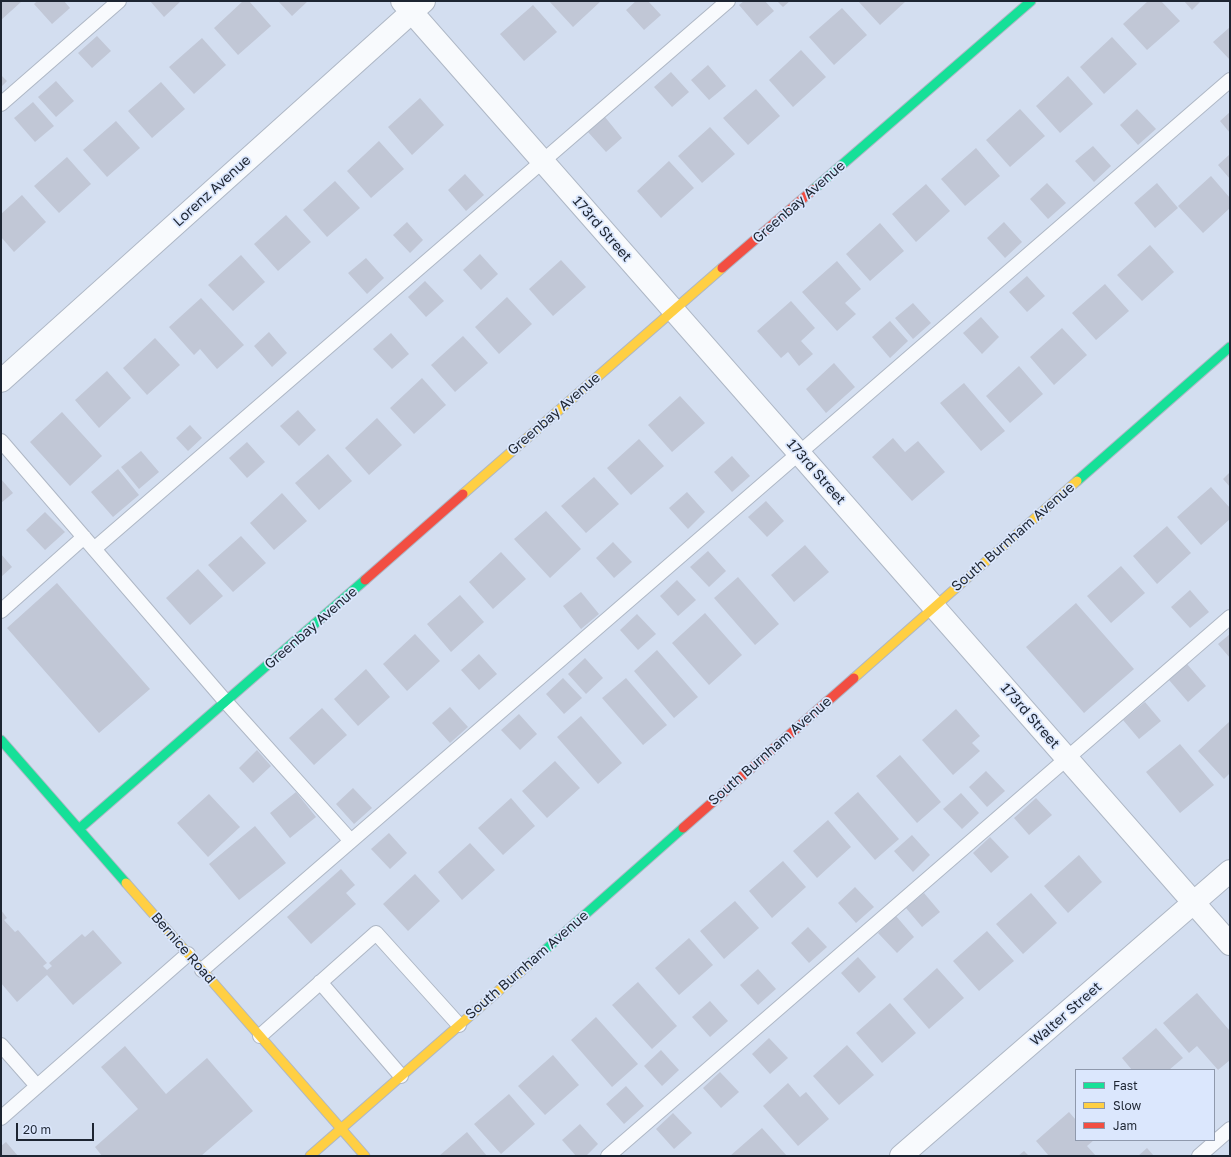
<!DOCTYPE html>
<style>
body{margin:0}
#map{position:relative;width:1231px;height:1157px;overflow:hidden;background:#d3def0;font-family:"Golos Text",sans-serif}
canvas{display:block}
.frame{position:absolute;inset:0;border:2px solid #1d2532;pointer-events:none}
.legend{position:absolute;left:1075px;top:1069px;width:140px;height:72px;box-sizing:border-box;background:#dbe7fd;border:1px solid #8f99ac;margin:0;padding:5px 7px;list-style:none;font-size:12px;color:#1d2532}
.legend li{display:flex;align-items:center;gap:8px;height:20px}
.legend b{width:20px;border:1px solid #8f99ac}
.scale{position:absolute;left:16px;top:1123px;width:78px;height:18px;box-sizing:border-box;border:2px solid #1d2532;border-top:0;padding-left:5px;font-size:12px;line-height:14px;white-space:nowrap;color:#1d2532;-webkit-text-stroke:3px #dbe7fd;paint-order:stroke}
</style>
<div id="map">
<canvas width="1231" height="1157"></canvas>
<div class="frame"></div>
<ul class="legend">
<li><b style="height:5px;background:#16e098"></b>Fast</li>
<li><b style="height:5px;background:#ffcf43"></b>Slow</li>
<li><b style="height:5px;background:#f24e42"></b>Jam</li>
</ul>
<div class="scale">20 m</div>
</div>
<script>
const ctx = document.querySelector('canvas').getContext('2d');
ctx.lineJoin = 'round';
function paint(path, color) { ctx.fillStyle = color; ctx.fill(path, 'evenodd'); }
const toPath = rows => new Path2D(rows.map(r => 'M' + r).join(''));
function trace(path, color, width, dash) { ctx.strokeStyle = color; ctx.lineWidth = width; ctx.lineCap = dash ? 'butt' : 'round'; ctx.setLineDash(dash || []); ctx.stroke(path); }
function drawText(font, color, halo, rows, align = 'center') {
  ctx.font = font + ' "Golos Text",sans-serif'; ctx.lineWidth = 3.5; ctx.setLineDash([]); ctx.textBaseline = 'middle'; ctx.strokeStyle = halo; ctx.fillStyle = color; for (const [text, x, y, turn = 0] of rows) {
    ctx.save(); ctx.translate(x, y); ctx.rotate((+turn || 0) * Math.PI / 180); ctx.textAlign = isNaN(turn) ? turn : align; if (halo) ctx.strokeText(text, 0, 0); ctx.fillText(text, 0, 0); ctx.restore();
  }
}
paint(toPath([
 [1,1,20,1,21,2,1,20],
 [37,1,64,1,70,8,52,24,34,4],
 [150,1,181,1,164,17],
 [243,1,249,1,271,26,238,55,214,28],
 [278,1,308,1,292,16],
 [549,1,601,1,573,27],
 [636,1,648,1,661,15,644,30,626,10],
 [744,1,765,1,774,11,757,26,739,5],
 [777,1,790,1,783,7],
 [858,1,906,1,880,25],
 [1148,1,1161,1,1180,21,1147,50,1123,24],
 [1184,1,1201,1,1192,10],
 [533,5,557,32,524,61,500,34],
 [842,8,867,35,834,65,809,37],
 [1230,27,1230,60,1213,42],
 [97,36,111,51,92,68,78,53],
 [1112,37,1137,64,1104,94,1080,67],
 [202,38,226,65,194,94,169,67],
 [801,50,826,77,793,107,769,80],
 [708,65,726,86,709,100,691,80],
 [671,72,689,92,672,107,654,87],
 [1,75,7,81,1,87],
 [1068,76,1093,104,1060,133,1036,106],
 [56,81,74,101,56,117,38,97],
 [161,82,185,109,152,138,128,111],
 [756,89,780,116,748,145,723,118],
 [420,98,444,125,412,155,388,127],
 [33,102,54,126,35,142,14,118],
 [1020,109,1045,136,1010,167,986,140],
 [1137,109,1156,129,1138,145,1120,125],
 [1230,112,1230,133,1220,121],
 [605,117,622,138,606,152,588,132],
 [116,121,140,148,107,177,83,150],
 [710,127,735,154,702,183,678,156],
 [379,141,404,169,371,198,347,171],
 [1093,146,1111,166,1094,182,1075,161],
 [976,148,1000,176,965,206,941,179],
 [1230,154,1230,179,1218,165],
 [67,157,91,184,59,213,34,186],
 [669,161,694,188,661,218,637,191],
 [465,174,484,195,466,211,448,190],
 [1211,176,1230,198,1230,208,1203,233,1178,206],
 [335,181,360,208,327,237,303,210],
 [1047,183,1066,203,1048,219,1030,199],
 [1157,183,1178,208,1155,228,1134,203],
 [926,184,950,211,916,242,892,214],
 [22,195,46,222,14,252,1,237,1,214],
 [286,215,311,242,278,271,254,244],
 [407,222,423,240,410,253,393,235],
 [1004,222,1022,242,1005,258,987,238],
 [880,223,904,251,870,281,846,254],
 [1150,245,1174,272,1142,301,1117,275],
 [480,254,498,274,481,290,463,270],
 [241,255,265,282,233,311,208,285],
 [366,258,384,278,367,294,348,273],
 [561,260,586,287,553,316,529,289],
 [837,261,861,289,845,303,856,314,837,331,802,292],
 [1027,276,1045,296,1027,312,1009,292],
 [425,281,444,301,426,317,408,297],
 [1105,284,1129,311,1096,340,1072,313],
 [507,297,532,324,499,354,475,327],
 [201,298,244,345,217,369,200,349,194,355,169,327],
 [791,301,815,328,801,341,813,354,799,366,788,352,781,358,757,331],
 [913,303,931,323,913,339,895,318],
 [981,317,999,337,982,354,963,333],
 [890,321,908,341,890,358,872,337],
 [1062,328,1087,355,1054,385,1030,357],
 [269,332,287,353,272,367,254,346],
 [391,333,409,354,392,369,373,349],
 [463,336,488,363,455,392,431,365],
 [155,338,180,365,147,395,123,368],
 [834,363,855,387,826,413,806,389],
 [1019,366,1043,394,1010,423,986,396],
 [107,371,131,398,99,428,75,400],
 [422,378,446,405,414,434,390,408],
 [964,383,1005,431,981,451,940,403],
 [680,396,705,423,672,452,648,425],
 [298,410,316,430,299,446,280,426],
 [62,412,102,456,70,486,30,442],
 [377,418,402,445,369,475,345,448],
 [190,425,202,438,188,451,176,438],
 [893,438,905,452,918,441,945,472,912,501,872,457],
 [639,439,664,466,631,495,607,468],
 [247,442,265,462,247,478,229,458],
 [141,451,159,472,139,489,121,467],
 [328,454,352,481,319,510,295,483],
 [732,456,750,476,732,492,714,472],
 [118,469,139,495,113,517,91,492],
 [1230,472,1230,487,1223,479],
 [594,477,619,504,586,533,561,506],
 [1,479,13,493,1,503],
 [1211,487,1230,508,1230,519,1201,545,1177,517],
 [687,492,705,512,688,529,669,508],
 [282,493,307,521,274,550,250,523],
 [766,501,784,521,767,537,748,517],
 [546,511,581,549,550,578,514,539],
 [45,512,65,532,45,550,26,530],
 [1167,526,1191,553,1157,584,1133,556],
 [241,536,266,563,233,592,208,565],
 [613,542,632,562,614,578,596,558],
 [805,545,829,572,794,602,771,575],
 [708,551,726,571,709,587,690,567],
 [501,552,526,579,493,609,469,582],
 [1,554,12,567,1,577],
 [1121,566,1145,593,1111,623,1087,596],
 [198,569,223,596,190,625,166,598],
 [738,577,779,624,755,645,714,598],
 [677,580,696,600,678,616,660,596],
 [57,583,150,689,99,733,7,628],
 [1190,590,1209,612,1190,628,1171,607],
 [581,592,599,614,581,629,563,606],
 [460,595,484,622,451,652,427,624],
 [1076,603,1134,669,1084,713,1026,647],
 [705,613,742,655,709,685,672,643],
 [637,614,656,634,638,650,620,630],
 [415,634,440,661,407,691,383,664],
 [1230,634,1230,658,1218,644],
 [657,650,698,697,674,718,634,671],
 [479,654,497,674,479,690,461,670],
 [585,658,603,678,586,694,568,674],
 [1187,664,1206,686,1188,702,1169,680],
 [366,669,390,697,358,726,334,699],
 [563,678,582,698,564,714,546,694],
 [626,678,667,725,643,745,602,698],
 [1145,702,1161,721,1139,739,1123,720],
 [450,707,468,727,450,743,432,723],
 [322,708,347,735,314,765,289,738],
 [956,709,980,736,972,743,980,751,953,775,922,740],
 [519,714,537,734,520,750,501,730],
 [581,716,622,763,598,784,557,737],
 [1229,722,1230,773,1224,779,1198,751],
 [1180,744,1214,785,1180,813,1146,772],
 [257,750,271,766,253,783,239,768],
 [900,755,941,802,917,823,876,776],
 [555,761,580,788,547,818,522,791],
 [986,771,1005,791,987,807,969,787],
 [353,788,372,808,354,824,336,804],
 [296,792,316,817,290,838,270,813],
 [858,792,899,839,875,860,834,813],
 [961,793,979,813,962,829,943,809],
 [209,794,240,827,208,857,177,823],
 [511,798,535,826,503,855,478,828],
 [1036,798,1052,815,1029,835,1014,818],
 [828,820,851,847,817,878,793,851],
 [255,826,286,863,239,900,209,864],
 [389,833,407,853,390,869,371,849],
 [912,835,930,855,913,872,894,851],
 [990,837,1009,857,991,873,973,853],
 [470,843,495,870,462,900,438,872],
 [1079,855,1102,882,1068,913,1044,886],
 [783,861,806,887,772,918,749,891],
 [341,869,355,885,346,893,356,904,311,944,287,917],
 [415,874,440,901,408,931,383,904],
 [855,887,874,907,856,923,838,903],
 [924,893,940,912,922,927,906,908],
 [1031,893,1057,923,1023,954,996,924],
 [735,901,759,928,724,959,700,931],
 [1,910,7,918,4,920,15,932,18,930,47,963,43,966,47,970,52,966,49,963,82,934,85,937,93,930,122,963,73,1005,47,975,17,1002,1,983],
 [896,916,914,937,897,953,878,933],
 [808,927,827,947,809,963,791,943],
 [987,931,1014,961,979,991,953,961],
 [689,938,713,965,679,995,655,968],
 [858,957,876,977,859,993,841,973],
 [937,968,964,998,929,1029,903,999],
 [758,969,776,989,758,1005,740,985],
 [638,982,677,1026,652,1049,612,1005],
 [1197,993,1230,1031,1230,1060,1218,1070,1197,1046,1189,1053,1163,1023],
 [710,1001,728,1021,710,1037,692,1017],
 [890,1003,916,1033,882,1063,856,1033],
 [596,1017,638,1064,612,1087,571,1040],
 [1156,1028,1183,1058,1169,1070,1132,1070,1122,1058],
 [769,1038,788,1058,770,1074,752,1054],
 [847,1045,874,1075,839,1105,813,1076],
 [125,1046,166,1094,207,1058,253,1111,201,1156,102,1156,95,1147,138,1109,101,1067],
 [661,1050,679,1070,662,1086,644,1066],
 [553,1055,579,1085,545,1115,518,1086],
 [720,1072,739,1092,721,1108,703,1088],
 [788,1083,800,1097,806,1092,829,1119,798,1146,763,1106],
 [626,1086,644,1106,624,1124,606,1104],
 [509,1094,535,1124,501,1154,474,1124],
 [1069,1112,1076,1120,1076,1140,1094,1140,1087,1146,1096,1156,1049,1156,1036,1141],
 [673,1113,692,1133,674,1149,656,1129],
 [580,1124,598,1144,586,1156,576,1156,562,1140],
 [762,1128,787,1156,730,1156],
 [467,1132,487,1156,439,1156],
 [6,1142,18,1156,1,1156,1,1146],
 [1147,1148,1154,1156,1138,1156],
 [1024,1151,1029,1156,1018,1156]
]), '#c1c7d6');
const lane = toPath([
 [1,104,119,1],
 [1,441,226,702,351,841],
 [94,549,728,1],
 [1,611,84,537],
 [202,970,1230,80],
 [320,982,401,1076],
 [260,1036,376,933,459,1025],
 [1,1045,37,1086],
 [1,1118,188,954],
 [608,1156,1230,617],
 [1199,1156,1230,1129]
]);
const street = toPath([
 [402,1,1230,944],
 [1,381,424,1],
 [901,1156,1230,871]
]);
const fast = toPath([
 [814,189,1031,1],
 [1077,481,1230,347],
 [1,740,126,883],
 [79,829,365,580],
 [528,965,683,828]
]);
const slow = toPath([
 [463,494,722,268],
 [854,678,1077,481],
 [126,883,365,1156],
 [310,1156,528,965]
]);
const jam = toPath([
 [722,268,814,189],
 [365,580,463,494],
 [683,828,854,678]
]);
trace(lane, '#aeb7c5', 16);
trace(street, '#aeb7c5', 24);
trace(fast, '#aeb7c5', 11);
trace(slow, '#aeb7c5', 11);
trace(jam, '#aeb7c5', 11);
trace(lane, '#f8fafd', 14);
trace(street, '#f8fafd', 22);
trace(fast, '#16e098', 9);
trace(slow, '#ffcf43', 9);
trace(jam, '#f24e42', 9);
drawText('14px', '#1d2532', '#dbe7fd', [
 ["Lorenz Avenue",212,191,-42],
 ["Greenbay Avenue",799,202,-41],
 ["173rd Street",602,229,49],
 ["Greenbay Avenue",554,414,-41],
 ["173rd Street",816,472,49],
 ["South Burnham Avenue",1013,537,-41],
 ["Greenbay Avenue",311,628,-41],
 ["173rd Street",1030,716,49],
 ["South Burnham Avenue",770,751,-41],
 ["Bernice Road",183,948,49],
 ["South Burnham Avenue",527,965,-41],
 ["Walter Street",1066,1014,-41]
]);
</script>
